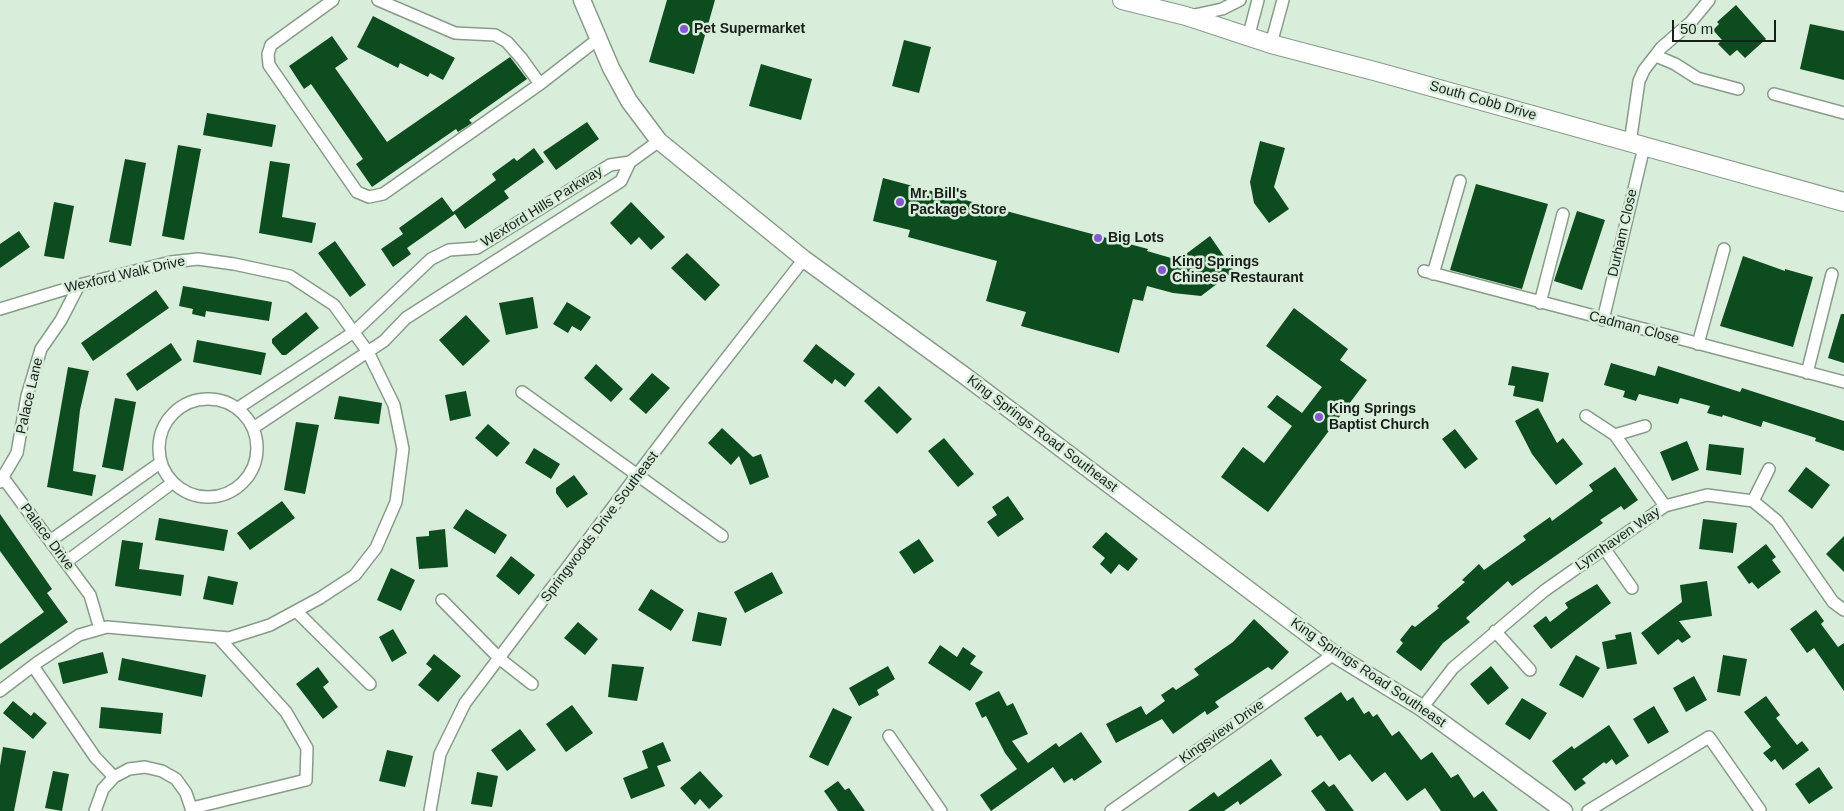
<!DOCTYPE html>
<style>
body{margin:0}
#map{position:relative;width:1844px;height:811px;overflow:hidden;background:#d8edda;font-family:Arial,sans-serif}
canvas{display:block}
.scale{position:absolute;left:1672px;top:20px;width:104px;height:22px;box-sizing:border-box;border:2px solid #181f19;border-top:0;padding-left:6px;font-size:15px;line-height:18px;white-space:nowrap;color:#181f19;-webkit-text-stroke:4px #d8edda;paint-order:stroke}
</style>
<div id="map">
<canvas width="1844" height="811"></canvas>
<div class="scale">50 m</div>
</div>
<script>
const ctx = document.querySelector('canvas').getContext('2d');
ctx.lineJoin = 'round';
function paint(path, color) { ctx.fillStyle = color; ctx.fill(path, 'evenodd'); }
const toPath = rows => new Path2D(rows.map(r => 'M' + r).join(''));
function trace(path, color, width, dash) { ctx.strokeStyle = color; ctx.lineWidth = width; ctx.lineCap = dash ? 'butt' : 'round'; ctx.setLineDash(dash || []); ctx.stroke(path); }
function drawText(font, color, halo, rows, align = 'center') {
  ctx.font = font + ' Arial,sans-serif'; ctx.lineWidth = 5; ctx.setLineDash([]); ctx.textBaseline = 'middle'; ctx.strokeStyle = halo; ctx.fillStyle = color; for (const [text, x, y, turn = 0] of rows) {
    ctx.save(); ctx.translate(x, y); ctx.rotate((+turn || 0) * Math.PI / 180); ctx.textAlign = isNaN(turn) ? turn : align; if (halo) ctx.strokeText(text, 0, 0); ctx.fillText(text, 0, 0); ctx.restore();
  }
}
paint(toPath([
 [667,0,715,0,694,74,649,62],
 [1736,5,1766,39,1745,58,1737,50,1730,56,1718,44,1722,40,1713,30,1719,24,1717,22],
 [373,16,455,58,443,80,430,73,428,77,400,63,398,68,357,47],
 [1810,24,1844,31,1844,80,1800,69],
 [332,36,348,59,335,68,387,142,510,57,527,79,469,120,472,123,458,132,456,129,372,187,356,164,363,159,311,84,304,89,289,66],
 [904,40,931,47,919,93,892,86],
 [761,64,812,79,801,120,749,106],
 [207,113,276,125,272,147,203,135],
 [587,122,599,139,556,170,543,152],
 [1260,141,1285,148,1274,187,1289,209,1269,223,1254,203,1250,182],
 [178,145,201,149,184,240,162,236],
 [534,148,544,162,504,191,509,198,465,229,455,214,407,248,411,254,393,267,381,249,403,234,399,228,442,197,453,212,496,180,492,174,514,158,517,161],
 [125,159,146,163,131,246,109,242],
 [270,161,290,164,282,217,316,223,312,243,259,233],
 [883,178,1148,249,1147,251,1178,260,1210,236,1234,271,1201,296,1173,293,1147,286,1143,301,1133,299,1119,353,1021,326,1026,312,986,301,997,261,908,237,910,230,873,221],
 [1476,184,1548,204,1522,289,1450,270],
 [54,202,74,206,64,259,44,256],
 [631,202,665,237,651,250,639,237,631,245,610,223],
 [1577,211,1605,220,1582,290,1554,281],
 [19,231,30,247,0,268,0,244],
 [335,241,366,285,350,297,318,253],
 [687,253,720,285,705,301,671,268],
 [1743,256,1785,271,1785,269,1813,277,1793,347,1720,326],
 [183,286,272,302,269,321,206,311,205,317,192,314,193,309,179,306],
 [156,290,169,308,93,361,81,343],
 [533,297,538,328,506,335,499,303],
 [567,302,591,317,581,331,572,326,568,333,553,324],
 [1294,308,1348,349,1340,360,1367,380,1268,512,1221,477,1243,447,1264,463,1292,426,1267,407,1277,395,1302,413,1322,387,1266,346],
 [306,312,319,328,286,355,282,355,272,343,272,339],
 [1841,314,1844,314,1844,363,1828,358],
 [466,315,490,341,463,366,439,340],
 [197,340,266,353,261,375,193,362],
 [171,343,182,360,137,391,126,374],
 [816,344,855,374,845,387,835,379,832,384,803,361],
 [1611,363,1655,376,1658,366,1740,392,1742,388,1844,421,1844,451,1815,441,1816,438,1763,421,1761,427,1723,415,1722,417,1707,413,1710,406,1680,398,1678,404,1639,394,1636,401,1623,397,1625,391,1604,385],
 [596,364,623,389,611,402,584,378],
 [1512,366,1549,373,1543,402,1513,396,1515,386,1508,385],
 [68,367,89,371,80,410,73,471,96,475,92,496,47,487],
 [652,373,670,388,646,414,629,399],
 [879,386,912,419,897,434,864,401],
 [466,391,471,416,450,421,445,395],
 [339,396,382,403,379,424,334,419],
 [115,398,136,402,123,471,102,467],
 [1538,408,1557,443,1563,438,1583,464,1556,485,1532,454,1515,421],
 [296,422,319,425,305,494,284,490],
 [488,424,510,443,497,457,475,438],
 [722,428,753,457,761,454,769,477,750,485,739,456,731,465,708,443],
 [1455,429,1478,459,1465,469,1442,439],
 [944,438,974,474,958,487,928,451],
 [1687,441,1699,470,1672,481,1660,452],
 [1709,444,1744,448,1741,475,1706,470],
 [534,448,560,464,551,479,525,463],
 [1615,467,1638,500,1624,510,1621,506,1600,520,1603,523,1512,586,1508,581,1466,618,1470,622,1443,643,1421,671,1396,652,1403,643,1400,640,1412,625,1415,627,1439,608,1437,606,1465,582,1462,580,1479,564,1484,570,1526,540,1523,536,1550,517,1552,521,1593,491,1589,485],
 [1806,467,1830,485,1812,509,1788,491],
 [574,475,588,494,567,508,556,493,556,488],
 [1008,496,1024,519,998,537,987,522,997,515,992,507],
 [282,501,295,518,250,550,237,533],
 [466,509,507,535,495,554,453,528],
 [0,514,52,589,47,593,68,622,0,670,0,644,44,612,0,551],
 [159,518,228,530,224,551,155,540],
 [1703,519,1737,523,1733,553,1699,549],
 [445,529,448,567,419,569,416,537,429,536,429,531],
 [1106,532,1138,559,1128,571,1119,564,1111,574,1100,564,1105,558,1092,547],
 [1844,536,1844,572,1826,554],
 [919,539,934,561,914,574,899,552],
 [122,540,143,543,139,569,184,575,181,596,115,586],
 [1766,544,1776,557,1772,560,1781,572,1758,589,1752,582,1749,584,1737,567],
 [511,556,535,575,519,595,496,576],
 [391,568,415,580,401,611,377,600],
 [772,572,783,593,745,613,734,592],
 [208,576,238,582,233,605,203,599],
 [1707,581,1712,616,1679,621,1691,637,1682,643,1678,639,1658,655,1641,633,1682,602,1680,585],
 [1597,584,1611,603,1551,649,1533,626,1546,616,1550,622,1568,608,1565,603],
 [651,589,684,610,671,631,638,610],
 [1816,610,1824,621,1821,624,1838,647,1844,643,1844,691,1814,648,1807,653,1790,629],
 [698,612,727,618,721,646,692,641],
 [1254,619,1289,652,1272,670,1268,667,1215,702,1219,707,1207,715,1205,711,1173,734,1162,719,1116,743,1106,724,1141,706,1146,715,1165,701,1161,695,1173,687,1176,690,1199,675,1194,669,1233,642],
 [578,622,598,639,585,655,564,638],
 [393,629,407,653,392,662,379,637],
 [1631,632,1637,664,1607,669,1602,642,1616,639,1615,635],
 [940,645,957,657,963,647,976,656,970,664,983,672,970,691,928,663],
 [103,652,108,673,63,684,58,663],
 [434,654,461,676,438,702,418,685,432,669,426,664],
 [1576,655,1600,668,1583,698,1559,685],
 [1723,655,1747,659,1740,696,1717,692],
 [122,658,206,675,202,697,118,680],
 [612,664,644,667,637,701,608,697],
 [888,666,895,679,877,690,879,695,859,706,849,688],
 [1491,666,1509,688,1488,705,1470,684],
 [318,667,329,682,323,687,338,707,323,719,296,684],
 [1694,676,1707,700,1686,712,1673,688],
 [999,691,1007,706,1013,703,1028,734,1012,741,1028,763,1056,743,1059,747,1081,732,1102,762,1074,781,1072,778,1064,783,1053,767,991,811,980,795,1017,769,1005,753,986,716,982,718,975,703],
 [1341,692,1347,701,1353,697,1364,714,1369,711,1373,717,1377,714,1392,736,1399,731,1421,760,1432,752,1451,778,1458,774,1474,798,1483,791,1498,811,1441,811,1425,788,1407,801,1385,772,1372,782,1350,754,1339,761,1321,735,1317,737,1304,718],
 [1766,696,1780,715,1776,718,1797,745,1802,741,1809,750,1783,770,1775,759,1771,762,1763,753,1771,747,1744,712],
 [1522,698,1547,713,1530,740,1505,724],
 [13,701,31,716,34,712,47,723,33,739,3,713],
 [572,705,593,733,566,752,546,724],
 [1654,706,1669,732,1648,744,1633,719],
 [101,707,163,713,161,734,99,728],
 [833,708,852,717,828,766,809,757],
 [1609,725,1629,756,1616,765,1612,759,1606,764,1604,762,1582,779,1586,783,1575,791,1552,761,1572,746,1574,749],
 [520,729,536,750,507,771,491,750],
 [663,742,671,761,657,766,665,786,631,799,623,778,648,768,642,751],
 [3,747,26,751,14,811,0,811,0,766],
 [387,750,413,756,405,787,379,781],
 [1271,759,1282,775,1240,805,1238,801,1224,811,1188,811,1214,792,1218,797],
 [1819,767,1833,788,1809,804,1795,784],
 [53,771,69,774,62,811,45,808],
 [700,771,723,796,709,809,700,799,695,805,680,788],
 [477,772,498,776,492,807,471,804],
 [838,781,845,790,849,788,865,811,838,811,824,791],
 [1324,781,1329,787,1334,784,1354,811,1326,811,1311,791]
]), '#0d4c1e');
const street = toPath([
 [333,0,271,45,268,54,269,65,357,192,369,197,383,194,540,84,598,39],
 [378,0,455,33,495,35,507,42,522,59,540,84],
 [1190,16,1222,9,1240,0],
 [1248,38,1258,0],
 [1271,44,1283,0],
 [1656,56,1675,64,1697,78,1738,89],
 [1774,94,1844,113],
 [1630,143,1639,81,1644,70,1661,48,1691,22,1709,0],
 [1424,271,1844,382],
 [1433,274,1460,181],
 [1540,303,1563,214],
 [0,309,79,285,171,262,198,259,234,264,290,276,334,305,368,352,394,405,403,449,396,502,376,548,355,575,320,598,270,625,229,638,107,627,79,635,38,662,0,691],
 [1603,320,1644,147],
 [1698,344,1724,249],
 [1807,373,1832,274],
 [522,392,722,536],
 '159 448a49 49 0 1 1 98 0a49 49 0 1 1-98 0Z',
 [238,408,354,332,431,259,449,250,477,248,610,165,630,162,659,141],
 [1586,416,1615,435,1665,506],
 [253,428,384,341,406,318,621,181,630,162],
 [1615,435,1645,426],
 [4,479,90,595,100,629],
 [0,482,17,453,27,396,41,349,61,320,79,285],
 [1753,501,1769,469],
 [50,541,160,463],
 [1604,548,1632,588],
 [66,562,172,483],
 [442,600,500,659,532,684],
 [296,611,370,684],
 [1495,631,1530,670],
 [33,666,95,757,114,777],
 [1422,708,1453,668,1544,591,1665,506,1707,495,1753,501,1777,521,1833,602,1844,610],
 [889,736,941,811],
 [192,808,306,780,307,748,286,712,219,638],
 [95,811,103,789,114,777,129,769,145,767,162,771,176,779,186,793,192,811],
 [430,811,440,754,465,703,686,410,804,259],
 [1111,811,1334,654],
 [1588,811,1709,737,1760,810]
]);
const secondary = toPath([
 [582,0,611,68,629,101,659,141,804,259,965,376,1334,654,1422,708,1564,811]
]);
const primary = toPath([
 [1122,0,1186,16,1271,44,1378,72,1844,202]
]);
trace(street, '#889b8a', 14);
trace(secondary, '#889b8a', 19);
trace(primary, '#889b8a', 20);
trace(street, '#fff', 11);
trace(secondary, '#fff', 16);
trace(primary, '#fff', 18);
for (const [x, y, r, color] of [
 [684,29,5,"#8557d0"],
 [900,202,5,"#8557d0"],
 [1098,238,5,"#8557d0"],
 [1162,270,5,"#8557d0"],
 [1319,417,5,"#8557d0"]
]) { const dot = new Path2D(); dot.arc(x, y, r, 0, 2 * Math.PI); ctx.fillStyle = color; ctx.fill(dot); trace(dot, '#d8edda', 2); }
drawText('bold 14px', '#181f19', '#d8edda', [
 ["Pet Supermarket",694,29],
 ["Mr. Bill's",910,194],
 ["Package Store",910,210],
 ["Big Lots",1108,238],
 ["King Springs",1172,262],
 ["Chinese Restaurant",1172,278],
 ["King Springs",1329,409],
 ["Baptist Church",1329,425]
], 'left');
drawText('14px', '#181f19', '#d8edda', [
 ["South Cobb Drive",1483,101,16],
 ["Wexford Hills Parkway",542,207,-32],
 ["Durham Close",1623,233,-77],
 ["Wexford Walk Drive",125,275,-13],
 ["Cadman Close",1634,328,15],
 ["Palace Lane",30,396,-77],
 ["King Springs Road Southeast",1042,434,37],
 ["Springwoods Drive Southeast",600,527,-53],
 ["Palace Drive",47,537,53],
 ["Lynnhaven Way",1618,539,-35],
 ["King Springs Road Southeast",1368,673,34],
 ["Kingsview Drive",1222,732,-35]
]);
</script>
